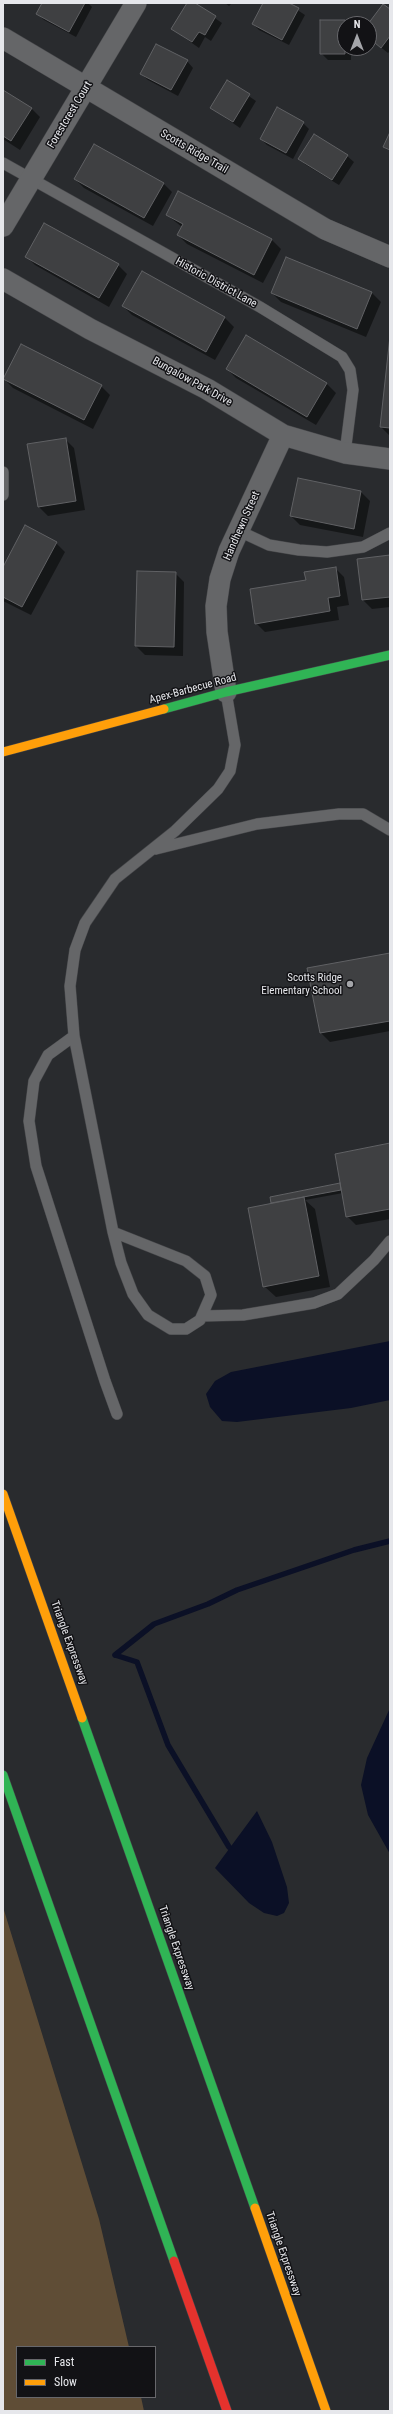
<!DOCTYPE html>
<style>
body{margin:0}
#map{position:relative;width:393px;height:2414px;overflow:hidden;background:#292b2e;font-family:"Roboto Condensed",sans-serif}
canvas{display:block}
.frame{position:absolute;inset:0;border:4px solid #e6e7eb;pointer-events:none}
.legend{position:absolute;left:16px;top:2346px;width:140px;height:52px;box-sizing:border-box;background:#121215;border:1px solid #67676b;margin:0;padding:5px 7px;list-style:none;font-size:12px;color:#e6e7eb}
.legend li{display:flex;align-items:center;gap:8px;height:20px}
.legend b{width:20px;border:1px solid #67676b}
.north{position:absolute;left:337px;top:16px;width:40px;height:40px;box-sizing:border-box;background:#121215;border:1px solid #67676b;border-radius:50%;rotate:0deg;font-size:11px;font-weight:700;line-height:16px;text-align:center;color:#e6e7eb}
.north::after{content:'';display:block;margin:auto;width:14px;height:18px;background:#a4a5a9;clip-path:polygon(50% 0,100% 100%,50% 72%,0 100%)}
</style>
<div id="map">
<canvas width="393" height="2414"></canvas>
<div class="frame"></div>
<ul class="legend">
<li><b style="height:5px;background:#30b455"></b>Fast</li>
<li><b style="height:5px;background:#ff9f0a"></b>Slow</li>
</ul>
<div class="north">N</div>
</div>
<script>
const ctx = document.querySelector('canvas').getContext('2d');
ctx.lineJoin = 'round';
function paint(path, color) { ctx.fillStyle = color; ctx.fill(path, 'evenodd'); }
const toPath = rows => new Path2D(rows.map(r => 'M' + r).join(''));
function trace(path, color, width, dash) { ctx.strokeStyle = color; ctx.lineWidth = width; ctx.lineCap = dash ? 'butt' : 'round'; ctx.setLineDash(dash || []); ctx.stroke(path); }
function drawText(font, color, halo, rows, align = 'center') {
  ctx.font = font + ' "Roboto Condensed",sans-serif'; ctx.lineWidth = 3; ctx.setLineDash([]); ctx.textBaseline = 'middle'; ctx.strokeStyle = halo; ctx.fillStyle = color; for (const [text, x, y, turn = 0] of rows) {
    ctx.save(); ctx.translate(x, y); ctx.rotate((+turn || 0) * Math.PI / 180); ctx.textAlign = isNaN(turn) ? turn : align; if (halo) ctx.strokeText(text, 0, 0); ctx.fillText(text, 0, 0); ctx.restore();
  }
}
paint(toPath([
 [3,1907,99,2219,129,2347,17,2347,17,2397,141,2397,144,2411,3,2411]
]), '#5f4d36');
paint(toPath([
 [390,1341,390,1400,351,1408,237,1422,222,1421,210,1407,206,1394,215,1381,231,1372],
 [390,1708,390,1854,368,1815,361,1785,367,1758],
 [257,1811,272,1842,287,1887,289,1903,284,1913,277,1916,264,1913,249,1903,215,1868]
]), '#0b1026');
paint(toPath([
 [43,3,88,3,92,7,76,37,44,20,37,13],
 [188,3,193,3,222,23,211,41,205,37,199,48,172,29],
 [225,3,232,3,229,6],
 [264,3,287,3,305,15,289,45,259,30,253,24],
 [390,10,390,51,388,53,369,38,369,24],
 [345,21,347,24,345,24,345,48,351,48,351,60,328,60,321,53],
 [187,61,193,68,178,96,148,80,141,74],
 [228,82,256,101,240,128,211,108],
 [3,91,31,108,40,117,20,150,3,139],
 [303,123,309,129,293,159,267,145,261,139],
 [347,156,354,162,339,185,306,165,299,159],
 [75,179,163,183,172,192,153,226,84,188],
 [178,192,272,240,281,249,263,283,187,244,178,235,182,227,167,215],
 [26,256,118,265,127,274,109,307,35,265],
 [286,258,372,293,381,302,366,337,281,302,272,293],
 [142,272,225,318,234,327,215,360,132,315,123,306],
 [247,337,327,384,336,393,316,425,236,378,227,369],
 [390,343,390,436,381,427],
 [4,379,101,386,110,395,93,429,13,388],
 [65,439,74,448,85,510,48,516,39,507,28,445],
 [298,479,361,492,370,501,363,537,300,525,291,516],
 [56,543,65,552,31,615,3,601,3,569],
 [390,556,390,607,372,609,363,600],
 [335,568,344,577,349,605,337,607,339,620,265,632,256,623,307,581],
 [175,573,184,582,183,656,145,655,136,646],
 [390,954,390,1031,330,1042,321,1033],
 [390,1144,390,1219,356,1225,347,1216,343,1193,305,1200,315,1209,330,1287,276,1297,264,1286,273,1204,271,1197,341,1184]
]), '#0007');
trace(toPath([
 [115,1655,154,1624,208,1604,237,1590,354,1550,390,1541],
 [115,1655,137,1662,168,1745,229,1847]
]), '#0b1026', 5.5);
const building = toPath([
 [42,3,85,3,69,32,36,14,42,3],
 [187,3,195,3,216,16,205,35,199,32,192,42,171,29,187,3],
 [263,3,289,3,299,8,282,40,252,24,263,3],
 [383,4,390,9,390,36,381,48,369,38,368,24,383,4],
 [320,20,345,20,345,54,320,54,320,20],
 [156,44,188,60,171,90,140,74,156,44],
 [227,80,250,94,233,122,210,108,227,80],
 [3,90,32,108,11,141,3,136,3,90],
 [277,107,304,122,286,153,260,139,277,107],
 [390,132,390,150,383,147,390,132],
 [314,134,348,155,332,180,298,159,314,134],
 [94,144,164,183,144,218,74,179,94,144],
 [178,191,272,239,254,275,177,235,183,224,166,215,178,191],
 [44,223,119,264,99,298,25,257,44,223],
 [286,257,372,292,357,329,271,293,286,257],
 [142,271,225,317,206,352,122,306,142,271],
 [246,335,327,383,307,417,226,369,246,335],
 [390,336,390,428,380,427,390,336],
 [21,344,102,385,84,420,3,379,21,344],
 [66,438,76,501,38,507,27,444,66,438],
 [298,478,361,491,354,529,290,516,298,478],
 [25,525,57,542,22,607,3,597,3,567,25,525],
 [390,555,390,597,362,600,357,559,390,555],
 [336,567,340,596,328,598,330,611,255,624,250,589,306,580,304,572,336,567],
 [137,571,176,572,174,647,135,646,137,571],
 [390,953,390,1021,320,1033,307,968,390,953],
 [390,1143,390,1209,346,1217,335,1154,390,1143],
 [340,1183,341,1190,271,1203,270,1197,340,1183],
 [304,1197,319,1276,263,1287,248,1208,304,1197]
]);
paint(building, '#3f4042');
trace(building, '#606164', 1);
const lane = toPath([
 [3,163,260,307,342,357,350,370,353,390,345,453],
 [3,472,3,495],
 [239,531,269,545,299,550,327,552,363,547,390,533],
 [156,849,257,824,339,814,363,814,390,830],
 [74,1036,48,1055,34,1081,29,1121,36,1166,105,1381,117,1414],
 [113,1232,186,1261,205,1276,211,1295,200,1320,186,1329,171,1329,148,1315,133,1294,121,1263,113,1232,74,1036,70,986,75,950,85,923,115,879,175,831,218,789,230,771,235,745,226,692],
 [202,1316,243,1315,273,1310,314,1303,338,1294,374,1260,390,1241]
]);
const street = toPath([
 [3,38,325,229,390,257],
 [3,226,136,3],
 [3,279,90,329,207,389,283,435,345,453,390,459],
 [226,692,217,632,216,606,220,579,229,551,283,435]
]);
const fast = toPath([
 [164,709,226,692,390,655],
 [82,1718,255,2208],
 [3,1775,174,2261]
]);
const slow = toPath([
 [3,752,164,709],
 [3,1494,82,1718],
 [255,2208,326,2411]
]);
const jam = toPath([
 [174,2261,227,2411]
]);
trace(lane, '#454649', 12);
trace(street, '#454649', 22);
trace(fast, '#454649', 10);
trace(slow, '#454649', 10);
trace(jam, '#454649', 10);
trace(lane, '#656668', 11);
trace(street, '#656668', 21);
trace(fast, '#30b455', 9);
trace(slow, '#ff9f0a', 9);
trace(jam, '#e5322d', 9);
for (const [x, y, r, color] of [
 [350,984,4,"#a4a5a9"]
]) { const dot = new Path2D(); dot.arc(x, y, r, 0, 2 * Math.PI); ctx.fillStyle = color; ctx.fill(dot); trace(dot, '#121215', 1.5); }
drawText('11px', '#e6e7eb', '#121215', [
 ["Forestcrest Court",70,115,-59],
 ["Scotts Ridge Trail",194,152,30],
 ["Historic District Lane",216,283,29],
 ["Bungalow Park Drive",192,382,29],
 ["Handhewn Street",242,526,-66],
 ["Apex-Barbecue Road",193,689,-15],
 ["Triangle Expressway",69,1643,70],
 ["Triangle Expressway",176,1948,71],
 ["Triangle Expressway",283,2254,71]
]);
drawText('11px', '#e6e7eb', '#121215', [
 ["Scotts Ridge",342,978],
 ["Elementary School",342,991]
], 'right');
</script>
